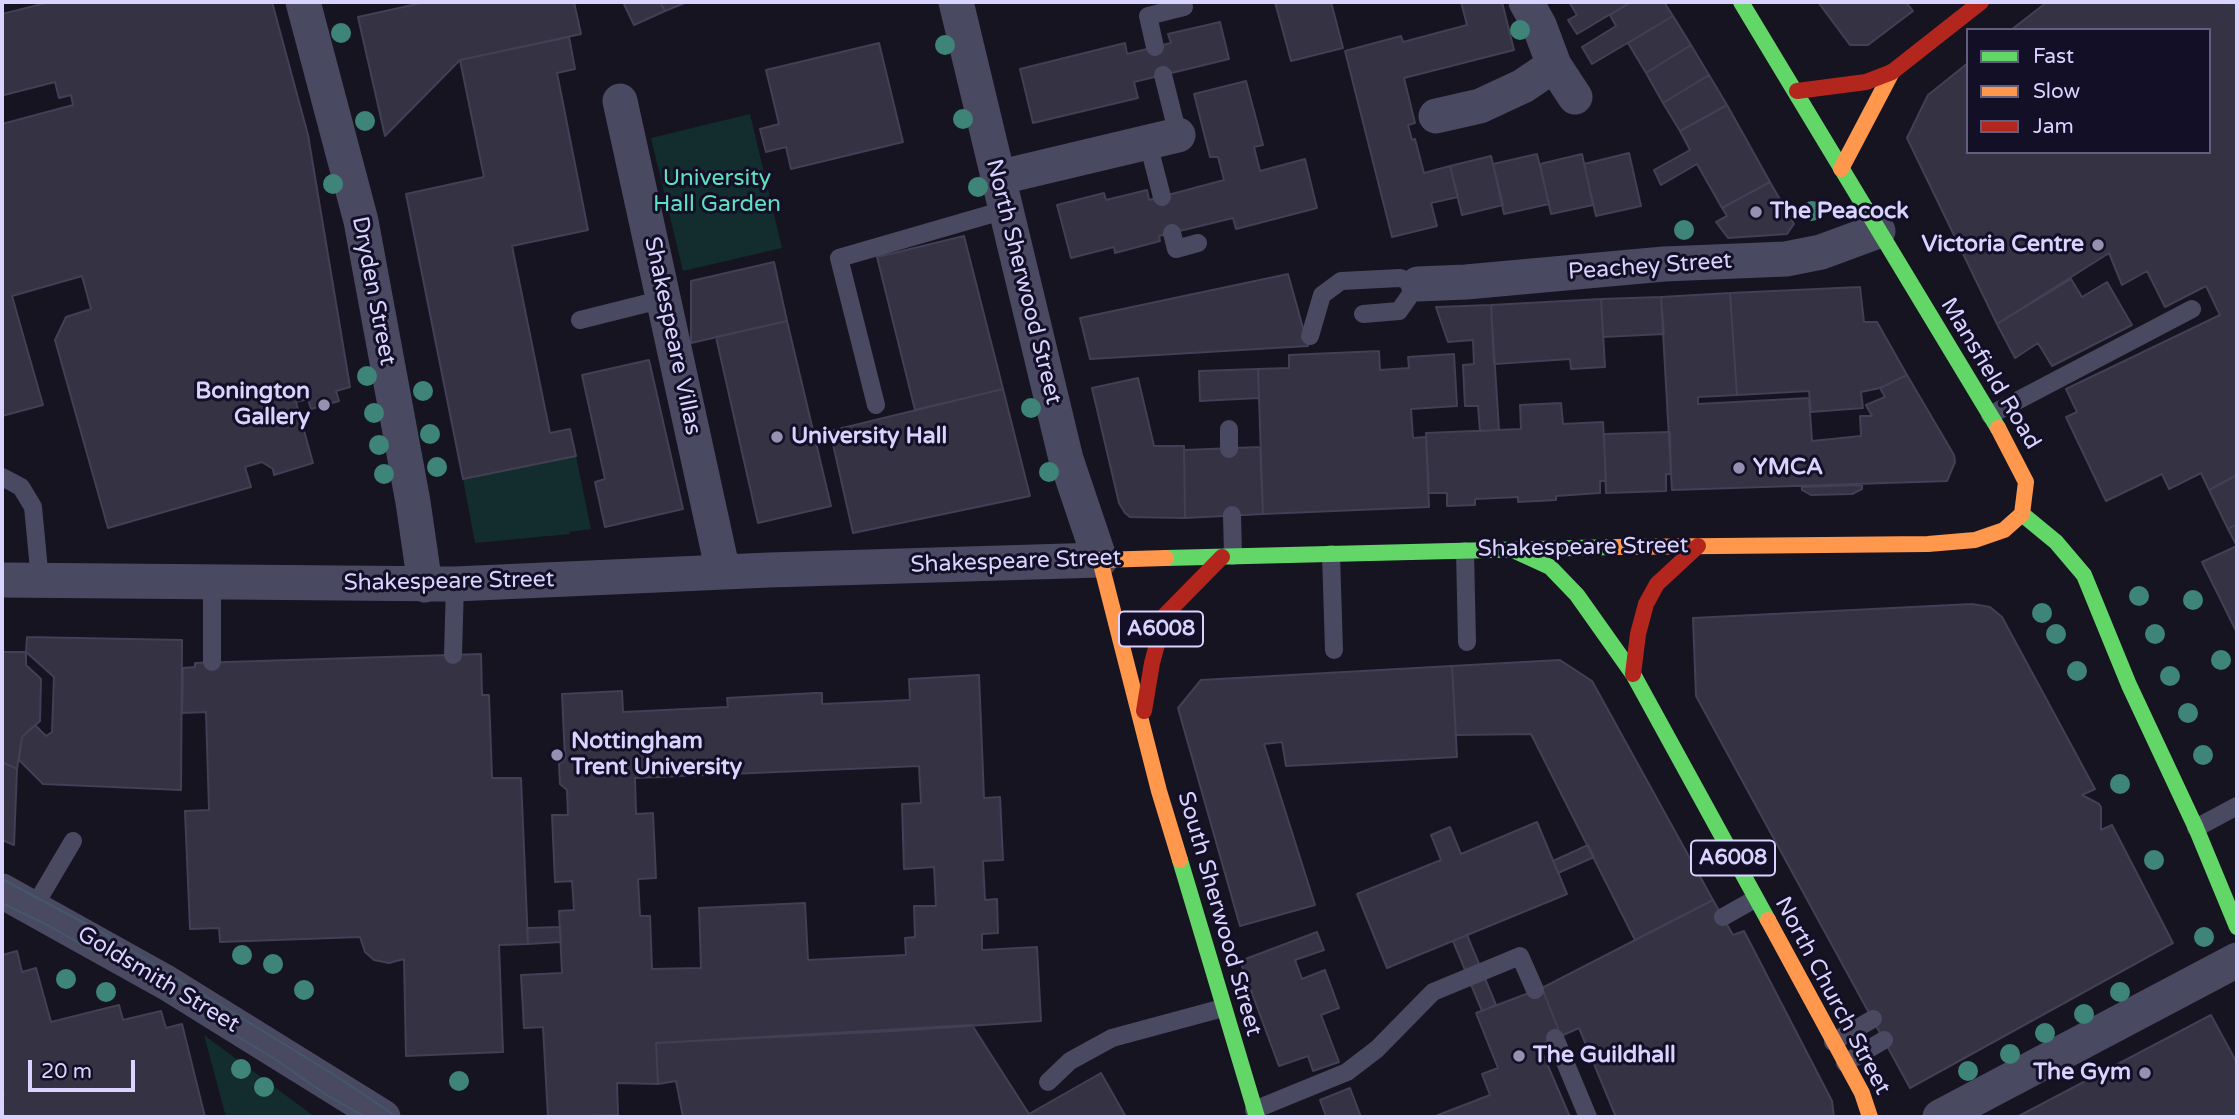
<!DOCTYPE html>
<style>
body{margin:0}
#map{position:relative;width:2239px;height:1119px;overflow:hidden;background:#161421;font-family:"Varela Round",sans-serif}
canvas{display:block}
.frame{position:absolute;inset:0;border:4px solid #d9d4ff;pointer-events:none}
.legend{position:absolute;left:1966px;top:28px;width:245px;height:126px;box-sizing:border-box;background:#130f26;border:2px solid #625e7d;margin:0;padding:9px 12px;list-style:none;font-size:21px;color:#d9d4ff}
.legend li{display:flex;align-items:center;gap:14px;height:35px}
.legend b{width:35px;border:2px solid #625e7d}
.scale{position:absolute;left:28px;top:1060px;width:107px;height:32px;box-sizing:border-box;border:4px solid #d9d4ff;border-top:0;padding-left:9px;font-size:21px;line-height:24px;white-space:nowrap;color:#d9d4ff;-webkit-text-stroke:5px #130f26;paint-order:stroke}
</style>
<div id="map">
<canvas width="2239" height="1119"></canvas>
<div class="frame"></div>
<ul class="legend">
<li><b style="height:9px;background:#63d668"></b>Fast</li>
<li><b style="height:9px;background:#ff974d"></b>Slow</li>
<li><b style="height:9px;background:#b3261e"></b>Jam</li>
</ul>
<div class="scale">20 m</div>
</div>
<script>
const ctx = document.querySelector('canvas').getContext('2d');
ctx.lineJoin = 'round';
function paint(path, color) { ctx.fillStyle = color; ctx.fill(path, 'evenodd'); }
const toPath = rows => new Path2D(rows.map(r => 'M' + r).join(''));
function trace(path, color, width, dash) { ctx.strokeStyle = color; ctx.lineWidth = width; ctx.lineCap = dash ? 'butt' : 'round'; ctx.setLineDash(dash || []); ctx.stroke(path); }
function drawText(font, color, halo, rows, align = 'center') {
  ctx.font = font + ' "Varela Round",sans-serif'; ctx.lineWidth = 6; ctx.setLineDash([]); ctx.textBaseline = 'middle'; ctx.strokeStyle = halo; ctx.fillStyle = color; for (const [text, x, y, turn = 0] of rows) {
    ctx.save(); ctx.translate(x, y); ctx.rotate((+turn || 0) * Math.PI / 180); ctx.textAlign = isNaN(turn) ? turn : align; if (halo) ctx.strokeText(text, 0, 0); ctx.fillText(text, 0, 0); ctx.restore();
  }
}
paint(toPath([
 [750,114,782,248,683,271,651,138],
 [576,456,591,529,569,532,570,534,475,543,463,479],
 [204,1035,315,1117,226,1117]
]), '#132c2d');
const building = toPath([
 [50,2,272,2,308,135,350,387,336,391,339,401,311,409,308,399,296,402,313,463,274,475,273,469,262,462,245,467,251,487,108,528,55,340,66,317,91,309,82,276,12,296,43,405,2,416,2,124,73,105,71,95,59,98,55,82,4,95,2,94,2,14,50,2],
 [426,2,574,2,581,34,460,60,385,136,358,17,426,2],
 [623,2,660,2,665,11,634,25,623,2],
 [660,2,687,2,665,11,660,2],
 [1275,2,1331,2,1343,48,1291,61,1275,2],
 [1461,2,1502,2,1514,50,1404,78,1415,123,1408,125,1412,140,1415,139,1424,173,1450,166,1458,197,1431,203,1437,226,1392,237,1345,51,1401,36,1403,42,1467,25,1461,2],
 [1569,2,1631,2,1577,34,1568,20,1577,15,1569,2],
 [1631,2,1664,2,1673,16,1592,64,1582,47,1616,26,1610,15,1631,2],
 [1818,2,1906,2,1913,11,1868,45,1850,45,1818,2],
 [2047,2,2237,2,2237,475,2209,490,2201,473,2169,489,2162,474,2106,501,2066,417,2077,412,2066,389,2220,315,2206,286,2165,307,2147,271,2122,285,2109,253,1997,324,1907,138,1928,95,1968,63,1968,152,2209,152,2209,30,2011,30,2047,2],
 [1673,16,1691,45,1646,73,1628,43,1673,16],
 [1220,22,1229,59,1134,82,1138,98,1033,123,1020,69,1125,43,1127,54,1171,43,1168,34,1220,22],
 [569,37,575,69,557,73,588,230,512,246,550,433,570,429,576,456,463,479,406,194,484,177,460,60,569,37],
 [879,43,903,142,791,169,786,147,766,152,760,129,779,124,766,70,879,43],
 [1691,45,1709,75,1663,103,1646,73,1691,45],
 [1709,75,1727,105,1680,131,1663,103,1709,75],
 [1246,81,1263,145,1254,147,1260,171,1305,159,1317,208,1236,229,1233,218,1159,236,1160,241,1115,253,1114,247,1071,258,1057,205,1104,193,1106,200,1147,190,1149,200,1224,180,1218,157,1210,157,1194,94,1246,81],
 [1727,105,1770,182,1722,208,1697,164,1661,185,1654,170,1690,150,1680,131,1727,105],
 [1629,153,1641,206,1596,216,1584,164,1629,153],
 [1537,154,1549,204,1504,214,1493,164,1537,154],
 [1582,154,1593,205,1551,214,1540,164,1582,154],
 [1491,156,1503,205,1462,215,1450,166,1491,156],
 [1770,182,1794,224,1787,234,1728,238,1716,222,1727,216,1722,208,1770,182],
 [964,236,1003,389,915,410,877,257,964,236],
 [774,262,787,321,691,343,691,281,774,262],
 [1288,274,1308,346,1090,359,1080,318,1288,274],
 [2071,279,2082,297,2107,282,2132,325,2052,366,2038,343,2015,358,1997,324,2071,279],
 [1860,287,1864,322,1877,322,1907,375,1880,388,1861,392,1863,408,1811,412,1809,391,1737,395,1730,293,1860,287],
 [1730,293,1737,395,1698,397,1698,404,1809,398,1812,441,1861,436,1860,416,1872,416,1866,405,1885,397,1880,388,1907,375,1954,455,1955,462,1947,481,1672,490,1661,297,1730,293],
 [1661,297,1664,334,1603,337,1601,299,1661,297],
 [1601,299,1605,367,1571,369,1570,359,1494,364,1491,305,1601,299],
 [1491,305,1499,430,1480,431,1478,406,1465,406,1463,365,1474,364,1473,340,1448,342,1436,307,1491,305],
 [787,321,831,506,758,523,716,337,787,321],
 [1379,351,1380,370,1409,368,1408,357,1454,354,1457,406,1411,409,1413,438,1426,437,1429,507,1263,514,1258,369,1289,368,1289,355,1379,351],
 [649,360,683,509,605,527,595,482,605,479,582,375,649,360],
 [1258,369,1259,398,1200,401,1199,371,1258,369],
 [1138,378,1154,446,1184,446,1185,518,1130,517,1125,513,1119,503,1092,388,1138,378],
 [1003,389,1030,496,853,533,830,431,1003,389],
 [1561,403,1563,424,1603,422,1606,481,1600,481,1600,493,1556,496,1556,500,1518,502,1518,497,1475,499,1475,505,1447,506,1447,493,1429,493,1426,433,1521,429,1520,405,1561,403],
 [1670,432,1671,474,1666,474,1666,491,1606,493,1604,434,1670,432],
 [1260,447,1263,514,1185,518,1184,450,1260,447],
 [2237,475,2237,524,2228,529,2209,490,2237,475],
 [1862,485,1862,489,1852,494,1811,495,1802,490,1802,487,1862,485],
 [2237,524,2237,633,2202,562,2237,546,2228,529,2237,524],
 [1972,604,1990,607,2002,617,2095,789,2082,795,2099,804,2101,807,2101,830,2112,825,2173,943,1910,1088,1696,696,1693,618,1972,604],
 [27,637,182,640,181,790,43,784,19,760,22,737,35,725,46,736,52,732,54,677,26,652,27,637],
 [2,652,26,652,26,665,41,679,40,721,22,737,17,769,2,762,2,652],
 [481,654,482,695,489,695,492,778,521,778,528,944,499,945,503,1052,406,1056,404,959,389,963,374,960,365,952,360,937,220,942,219,928,190,929,185,811,209,810,206,712,182,713,183,668,195,667,195,663,481,654],
 [1560,660,1592,681,1713,900,1635,940,1531,734,1456,735,1452,666,1560,660],
 [1452,666,1457,757,1286,766,1282,742,1264,744,1315,905,1240,926,1178,708,1201,680,1452,666],
 [979,675,984,798,1000,797,1003,860,983,861,985,900,997,899,998,933,982,934,982,950,1037,947,1041,1021,895,1031,656,1043,658,1084,617,1083,618,1115,548,1117,543,1027,524,1028,521,975,562,973,559,911,574,910,572,881,555,882,552,815,568,815,567,790,560,784,559,764,565,759,562,694,622,691,623,712,728,707,727,698,815,693,822,693,822,704,910,700,909,679,979,675],
 [919,766,921,803,902,804,904,869,934,867,936,906,914,906,915,937,905,938,906,955,808,960,805,903,699,908,701,968,652,969,650,916,640,916,638,879,656,878,653,813,636,814,635,778,919,766],
 [2,762,17,769,14,845,2,840,2,762],
 [1537,822,1567,894,1387,968,1357,894,1441,860,1431,835,1450,827,1461,854,1537,822],
 [1588,845,1594,857,1558,873,1553,861,1588,845],
 [1713,900,1733,935,1744,931,1832,1101,1834,1117,1616,1117,1579,1028,1561,1036,1542,988,1713,900],
 [560,927,561,942,528,944,527,928,560,927],
 [1317,932,1324,950,1295,960,1302,979,1325,970,1339,1008,1321,1015,1339,1062,1313,1071,1308,1056,1279,1066,1240,961,1317,932],
 [1467,935,1496,1005,1482,1011,1453,941,1467,935],
 [17,951,22,972,36,968,51,1022,119,1005,123,1020,161,1011,166,1028,182,1024,205,1117,2,1117,2,1096,4,1096,2,1087,2,955,17,951],
 [1542,988,1561,1036,1539,1045,1570,1117,1433,1117,1490,1095,1482,1074,1498,1068,1476,1013,1542,988],
 [2211,1015,2237,1063,2237,1117,2017,1117,2211,1015],
 [972,1025,1029,1114,1101,1073,1126,1117,683,1117,676,1081,658,1084,656,1043,972,1025],
 [1350,1088,1361,1117,1324,1117,1326,1116,1320,1100,1350,1088]
]);
paint(building, '#343243');
trace(building, '#433f54', 2);
trace(toPath([
 [1155,47,1148,16,1184,7],
 [1163,75,1178,135],
 [1148,143,1162,197],
 [1172,233,1176,249,1198,243],
 [580,320,664,299],
 [1310,336,1322,295,1341,281,1400,278,1418,284,1399,311,1363,314],
 [876,405,839,258,1005,210],
 [1990,415,2192,309],
 [1229,429,1229,449],
 [2,477,21,487,33,507,40,580],
 [1232,515,1233,556],
 [1465,551,1467,642],
 [1331,554,1334,650],
 [212,583,212,662],
 [453,655,455,584],
 [2196,828,2237,806],
 [34,907,73,841],
 [1723,917,1755,899],
 [1555,1038,1588,1117],
 [1833,1042,1873,1019],
 [1845,1063,1884,1040],
 [1048,1082,1070,1061,1112,1038,1223,1008],
 [1254,1110,1347,1072,1377,1049,1433,992,1520,956,1535,990]
]), '#4a4962', 18);
trace(toPath([
 [303,2,361,221,413,502,425,585],
 [1554,65,1575,97],
 [620,101,723,572],
 [1436,116,1480,106,1523,86,1554,65,1539,25,1526,2],
 [997,178,1178,135],
 [1418,284,1466,282,1664,264,1786,259,1821,252,1878,231],
 [2,580,455,584,769,570,1100,560,1066,459,956,2],
 [2,891,167,983,383,1117],
 [1940,1117,2237,960]
]), '#4a4962', 35);
trace(toPath([
 [1741,2,1998,428],
 [2022,514,2056,542,2084,575,2129,685,2196,828,2237,927],
 [1515,551,1550,567,1577,595,1633,674,1768,920],
 [1166,558,1615,547],
 [1180,860,1257,1117]
]), '#63d668', 16);
trace(toPath([
 [1841,169,1892,72],
 [1615,547,1928,544,1975,540,2004,530,2022,514,2026,482,1998,428],
 [1166,558,1100,560,1159,791,1180,860],
 [1768,920,1862,1093,1870,1117]
]), '#ff974d', 16);
trace(toPath([
 [1797,91,1866,82,1892,72,1981,2],
 [1633,674,1638,634,1646,604,1657,584,1698,546],
 [1144,711,1152,663,1165,615,1222,557]
]), '#b3261e', 16);
trace(toPath([
 [2,879,105,934,149,961,336,1076,397,1117],
 [2,903,49,926,141,978,275,1059,325,1094,365,1117]
]), '#43596b', 2);
ctx.fillStyle = '#3e8478';
for (const [x, y] of [
 [1520,30],
 [341,33],
 [945,45],
 [963,119],
 [365,121],
 [333,184],
 [978,187],
 [1812,211],
 [1684,230],
 [367,376],
 [423,391],
 [1031,408],
 [374,413],
 [430,434],
 [379,445],
 [437,467],
 [1049,472],
 [384,474],
 [2139,596],
 [2193,600],
 [2042,613],
 [2056,634],
 [2155,634],
 [2221,660],
 [2077,671],
 [2170,676],
 [2188,713],
 [2203,755],
 [2120,784],
 [2154,860],
 [2204,937],
 [242,955],
 [273,964],
 [66,979],
 [304,990],
 [106,992],
 [2120,992],
 [2084,1014],
 [2045,1033],
 [2010,1054],
 [241,1069],
 [1968,1071],
 [459,1081],
 [264,1087]
]) { ctx.beginPath(); ctx.arc(x, y, 10, 0, 2 * Math.PI); ctx.fill(); }
for (const [x, y, r, color] of [
 [1756,212,7,"#9591b1"],
 [2098,245,7,"#9591b1"],
 [324,405,7,"#9591b1"],
 [777,437,7,"#9591b1"],
 [1739,468,7,"#9591b1"],
 [557,755,7,"#9591b1"],
 [1519,1056,7,"#9591b1"],
 [2145,1073,7,"#9591b1"]
]) { const dot = new Path2D(); dot.arc(x, y, r, 0, 2 * Math.PI); ctx.fillStyle = color; ctx.fill(dot); trace(dot, '#130f26', 2.5); }
for (const [x, y, w] of [
 [1161,629,84],
 [1733,858,84]
]) { const box = new Path2D(); box.roundRect(x - w / 2, y - 17.5, w, 35, 5); ctx.fillStyle = '#130f26'; ctx.fill(box); trace(box, '#d9d4ff', 2); }
drawText('bold 21px', '#d9d4ff', null, [
 ["A6008",1161,629],
 ["A6008",1733,858]
]);
drawText('23px', '#5fe0c0', '#130f26', [
 ["University",717,179],
 ["Hall Garden",717,205]
]);
drawText('bold 23px', '#d9d4ff', '#130f26', [
 ["The Peacock",1770,212],
 ["Victoria Centre",2084,245,"right"],
 ["Bonington",310,392,"right"],
 ["Gallery",310,418,"right"],
 ["University Hall",791,437],
 ["YMCA",1753,468],
 ["Nottingham",571,742],
 ["Trent University",571,768],
 ["The Guildhall",1533,1056],
 ["The Gym",2131,1073,"right"]
], 'left');
drawText('23px', '#d9d4ff', '#130f26', [
 ["Peachey Street",1650,267,-4],
 ["North Sherwood Street",1023,282,76],
 ["Dryden Street",373,291,79],
 ["Shakespeare Villas",672,336,78],
 ["Mansfield Road",1990,374,59],
 ["Shakespeare Street",1583,548,-1],
 ["Shakespeare Street",1016,562,-2],
 ["Shakespeare Street",449,582,-1],
 ["South Sherwood Street",1219,914,74],
 ["Goldsmith Street",158,980,31],
 ["North Church Street",1832,996,62]
]);
</script>
